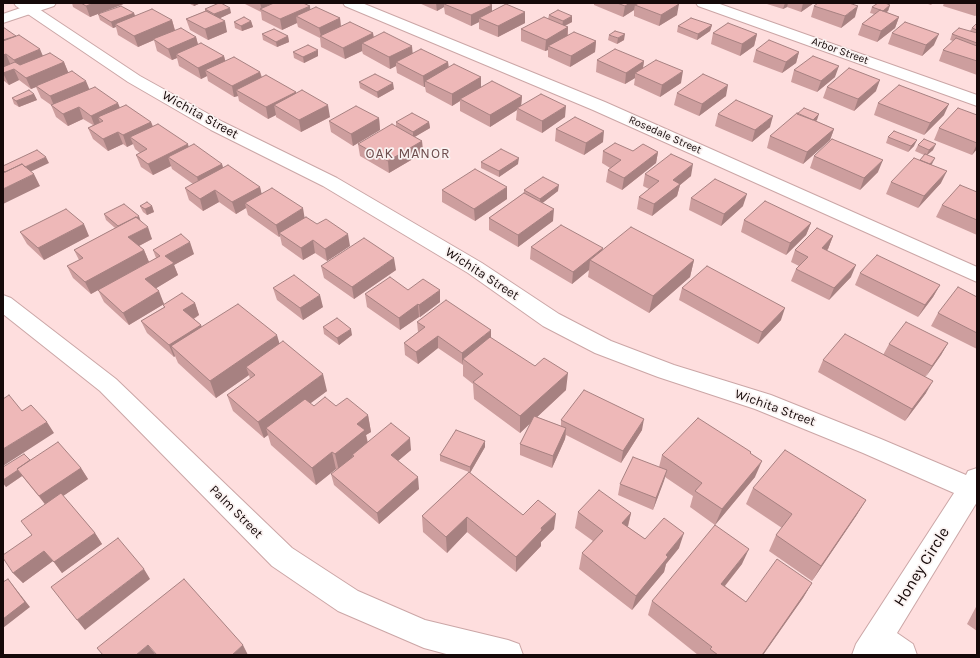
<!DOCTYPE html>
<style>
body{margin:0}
#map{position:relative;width:980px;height:658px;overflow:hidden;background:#fedede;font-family:Karla,sans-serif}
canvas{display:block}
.frame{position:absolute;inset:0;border:4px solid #150909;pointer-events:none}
</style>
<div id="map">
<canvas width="980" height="658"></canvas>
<div class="frame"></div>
</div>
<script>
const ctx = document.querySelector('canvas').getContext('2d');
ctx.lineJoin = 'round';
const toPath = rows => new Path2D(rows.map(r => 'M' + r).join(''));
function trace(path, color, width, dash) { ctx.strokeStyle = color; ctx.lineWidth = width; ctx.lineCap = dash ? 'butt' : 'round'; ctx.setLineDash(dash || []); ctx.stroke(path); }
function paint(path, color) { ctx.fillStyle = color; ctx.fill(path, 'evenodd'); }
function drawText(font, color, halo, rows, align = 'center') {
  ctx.font = font + ' Karla,sans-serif'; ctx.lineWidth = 3.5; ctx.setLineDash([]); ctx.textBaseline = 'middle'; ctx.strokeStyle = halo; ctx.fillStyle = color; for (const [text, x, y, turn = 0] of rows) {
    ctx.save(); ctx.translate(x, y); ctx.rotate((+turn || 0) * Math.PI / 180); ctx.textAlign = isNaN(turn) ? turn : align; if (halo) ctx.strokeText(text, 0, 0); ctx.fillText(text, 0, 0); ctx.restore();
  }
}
const street = toPath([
 [14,3,30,3,140,76,223,122,337,178,482,263,559,314,611,341,674,365,771,395,881,439,966,475,968,471,977,468,977,502,897,633,913,644,917,655,852,655,856,644,954,493,863,453,755,409,658,377,595,353,543,326,468,273,323,186,211,130,128,82,16,6,14,3],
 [343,3,362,3,605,102,977,267,977,282,593,110,345,6,343,3],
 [696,3,717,3,977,95,977,106,698,6,696,3],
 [3,295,11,298,116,379,292,548,358,591,425,620,508,640,519,644,523,655,450,655,424,648,338,611,272,566,100,391,3,314,3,295]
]);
const secondary = toPath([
 [35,3,56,3,54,6,3,23,3,14,35,3]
]);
trace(street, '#cba6a6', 2);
trace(secondary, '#cba6a6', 2);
paint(street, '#fff');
paint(secondary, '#fff');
paint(toPath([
 [72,3,126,3,90,17,73,7],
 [188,3,201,3,194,6],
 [216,3,225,3,223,4,231,13,220,18,227,32,208,40,190,30,186,19,205,11,205,9,217,4],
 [243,3,303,3,310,10,340,18,341,26,373,33,374,37,413,53,448,62,449,68,481,77,481,87,522,96,521,105,565,117,542,133,516,120,517,110,490,127,460,111,460,101,452,106,426,92,425,87,424,87,397,73,396,66,390,69,363,54,362,51,345,59,321,47,320,38,298,27,297,23,282,30,262,20,261,12],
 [419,3,488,3,492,5,492,11,525,12,525,23,498,37,479,29,479,22,471,26,445,14,444,7,437,11],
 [594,3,675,3,677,15,659,26,634,16,634,10,623,17,594,5],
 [767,3,814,3,801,12,787,7,783,9,767,4],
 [925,3,933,3,931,5],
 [944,3,977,3,977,15,975,16,943,6],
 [890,5,888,11,886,12,899,17,895,28,877,42,858,35,862,24,874,14,870,13,872,7],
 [814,6,855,17,841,28,811,17],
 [134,13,135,16,172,20,175,30,196,37,198,45,224,56,225,61,260,72,262,77,296,92,296,94,330,117,301,132,276,117,276,115,268,119,239,101,238,96,234,97,208,81,207,76,201,79,179,66,177,58,172,60,157,51,154,40,138,47,118,35,116,27,113,28,100,20,98,14],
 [549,15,572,22,565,26,568,27,568,35,596,41,595,52,570,67,548,57,548,50,545,51,521,41,521,29,548,19],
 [251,21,253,27,242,31,235,28,234,22],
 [977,23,977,75,939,61,943,50,953,41,950,40,952,34,970,31,972,28],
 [712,25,710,31,697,40,677,32,678,26],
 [3,27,43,56,64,62,68,73,89,89,120,108,151,122,153,126,188,144,188,147,222,164,223,168,260,187,261,193,305,218,350,246,327,261,315,253,303,260,282,245,280,236,279,237,248,215,246,208,236,214,219,202,203,211,189,200,185,188,193,184,172,169,171,166,153,175,141,167,136,155,140,153,135,149,133,144,127,147,123,144,108,151,93,139,88,128,93,125,83,119,68,126,56,117,51,105,41,98,36,87,31,89,19,80,9,85,3,80],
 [713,33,757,34,754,46,740,56,711,44],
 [892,33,934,45,922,56,888,44],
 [262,34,288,36,289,42,277,47,263,40],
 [609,35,624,40,617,44,608,40],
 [756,50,799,52,796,63,782,73,753,62],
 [293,52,318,56,304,63,294,58],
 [597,60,644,61,643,68,681,83,660,97,634,85,635,78,625,84,596,72],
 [794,70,835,77,817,92,791,82],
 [359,82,394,89,378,98,360,88],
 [827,87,876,91,854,111,823,98],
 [677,93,726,96,699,116,674,105],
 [34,94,37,100,19,107,14,104,12,98],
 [878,103,944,115,924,135,874,115],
 [718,114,770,127,752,142,715,126],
 [977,115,977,149,972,155,934,140,939,128],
 [379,118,380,130,353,146,331,132,329,121],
 [817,120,816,121,834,129,830,140,803,164,767,148,770,136],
 [396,122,429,122,430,128,414,137,422,141,423,153,389,173,360,156,358,144,396,127],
 [556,129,603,142,584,155,555,141],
 [888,137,914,146,908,152,886,143],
 [918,145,933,150,927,155,941,183,918,208,886,194,891,182,920,160,924,155,915,151],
 [603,151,633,151,658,152,656,163,622,190,606,182,608,170,610,168,602,163],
 [814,156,878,172,860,190,810,168],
 [481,162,518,164,499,177,481,168],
 [645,174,691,176,680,185,677,196,652,216,637,209,639,197,649,189,643,186],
 [442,190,507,199,475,221,442,202],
 [524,190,558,191,542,203,553,221,518,247,489,230,489,218,524,193],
 [977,192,977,235,936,217,942,205],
 [691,198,743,206,721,226,689,210],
 [140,206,152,206,154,212,147,215,143,212],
 [104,214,141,221,152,239,139,246,144,250,149,262,156,258,153,250,194,254,174,265,178,275,156,288,164,304,129,325,104,302,98,290,91,294,73,278,67,266,79,260,74,250,115,228,106,220],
 [744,220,811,223,806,235,786,255,741,232],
 [20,232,89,236,44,260,27,244],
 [833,236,828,249,827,250,851,277,829,300,791,281,796,269,799,266,791,262,795,250],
 [531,247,603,248,602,250,694,260,690,277,649,313,588,277,589,270,572,284,530,259],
 [321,266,396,270,354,299,324,278],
 [860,273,940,285,933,297,918,317,855,285],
 [273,288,323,307,303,320,277,300],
 [682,288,781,320,758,344,679,300],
 [408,290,440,302,420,317,419,317,400,330,367,307,365,294],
 [977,297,977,349,931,326,938,313],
 [195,303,199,315,194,319,201,325,202,327,279,344,327,391,310,403,314,406,336,406,368,415,371,432,366,435,368,442,411,450,398,461,419,489,379,524,334,485,331,474,337,469,336,469,316,485,271,445,268,435,264,438,233,411,227,395,250,379,249,375,216,398,178,363,175,356,174,357,147,333,141,321,164,307,163,305],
 [417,322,491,338,566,390,537,417,561,426,561,420,642,430,621,463,566,435,565,439,552,468,520,455,520,444,531,422,520,433,474,399,473,384,463,376,463,365,438,348,418,364,405,355,404,343,418,332],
 [323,327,352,335,339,345,324,334],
 [948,343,941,355,925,377,926,393,905,421,818,372,823,360,883,355,889,344],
 [485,447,470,473,523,515,554,529,541,542,541,546,516,572,467,532,447,553,423,532,422,516,469,472,440,461,440,455],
 [750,453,755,477,715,525,690,507,693,496,665,477,653,510,618,495,620,484,659,467,662,455],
 [30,460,81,468,88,479,63,496,95,533,102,544,62,573,53,561,23,583,13,573,32,535,45,504,22,476,6,487,3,483,3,467],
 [753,488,866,500,856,516,812,581,769,551,776,535,782,528,746,504],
 [578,512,631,513,628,527,645,539,679,548,666,564,664,572,632,610,579,569,582,553,593,541,575,528],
 [742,564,725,586,746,602,812,583,803,598,763,655,698,655,648,615,652,601],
 [977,605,977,631,967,624]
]), '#cd9e9e');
paint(toPath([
 [94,3,126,3,90,17,86,6],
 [193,3,201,3,194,6],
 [260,3,286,3,262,10],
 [436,3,453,3,444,4,444,7,437,11],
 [630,3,642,3,635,5,634,10,623,17,625,6],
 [785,3,788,3,787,7,783,9],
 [803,3,814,3,801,12],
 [679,4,677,15,659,26,661,15],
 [492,5,492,16,479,18,479,22,471,26,471,15],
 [890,5,888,11,881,16,883,11],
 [310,6,311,17,296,16,297,23,282,30,280,19],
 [858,6,855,17,841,28,845,16],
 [230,8,231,13,216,20,214,14],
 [525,12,525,23,498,37,498,26],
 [134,13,136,19,115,24,116,27,113,28,111,22],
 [572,16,572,22,562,27,563,21],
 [899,17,895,28,877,42,881,31],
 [340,18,341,30,321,36,319,28],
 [172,20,175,31,153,39,154,40,138,47,134,36],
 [225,21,227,32,208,40,205,29],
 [251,21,253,27,242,31,241,26],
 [712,25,710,31,697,40,698,34],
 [568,27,567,38,548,46,548,50,545,51,546,40],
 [373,33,374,45,362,43,362,51,345,59,343,48],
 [625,34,624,40,617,44,618,38],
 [757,34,754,46,740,56,742,44],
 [939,34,934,45,922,56,926,45],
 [288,36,289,42,277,47,276,42],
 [196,37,199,48,176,54,177,58,172,60,168,49],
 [596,41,595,52,570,67,571,56],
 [412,46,413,57,396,62,396,66,390,69,389,57],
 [40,49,45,61,19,71,14,60],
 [318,50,318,56,304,63,303,57],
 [799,52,796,63,782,73,786,62],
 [6,54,11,66,3,69,3,55],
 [224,56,227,68,205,70,207,76,201,79,198,68],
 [644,61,642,73,635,73,635,78,625,84,626,73],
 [64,62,69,74,36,86,36,87,31,89,26,78],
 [448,62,449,74,425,81,425,87,424,87,423,76],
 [839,66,835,77,817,92,821,81],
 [14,69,19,80,9,85,3,73],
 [683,71,681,83,660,97,662,85],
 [260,72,263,84,236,90,238,96,234,97,232,86],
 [481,77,481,89,460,99,460,101,452,106,452,94],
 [880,80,876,91,854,111,858,99],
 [86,81,91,93,55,108,50,96],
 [393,83,394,89,378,98,377,92],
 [728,85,726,96,699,116,702,104],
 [296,92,298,104,274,105,276,115,268,119,266,107],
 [34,94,37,100,19,107,16,101],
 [522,96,521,107,517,108,517,110,490,127,490,115],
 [118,103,123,115,103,121,98,117,101,125,95,127,91,116],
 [949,104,944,115,924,135,930,123],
 [328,105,330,117,301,132,299,120],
 [566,106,565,117,542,133,542,121],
 [79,107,83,119,68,126,63,114],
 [819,114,817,120,809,128,811,122],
 [773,116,770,127,752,142,755,130],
 [379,118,380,130,353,146,351,134],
 [151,122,155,134,130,137,133,144,127,147,123,135],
 [429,122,430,128,413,138,413,132],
 [834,129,830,140,803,164,807,152],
 [604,131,603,142,584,155,586,143],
 [118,132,123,144,108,151,103,139],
 [917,140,914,146,908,152,911,146],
 [422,141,423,153,389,173,388,161],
 [188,144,191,156,168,157,171,166,153,175,148,164],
 [936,144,933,150,926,156,929,150],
 [977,144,977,149,972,155],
 [658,152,656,163,622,190,624,178],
 [46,157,49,163,11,181,8,175],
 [519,158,518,164,499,177,499,171],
 [935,158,932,164,927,170,930,164],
 [883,160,878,172,860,190,864,178],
 [222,164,225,175,200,189,197,177],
 [693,164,691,176,680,185,677,196,652,216,654,204,673,180],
 [947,171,941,183,918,208,924,196],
 [34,174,40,186,3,204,3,189],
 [559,185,558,191,540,205,540,199],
 [260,187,263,199,245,203,246,208,236,214,232,202],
 [507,187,507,199,475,221,474,209],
 [215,190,219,202,203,211,200,199],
 [747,194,743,206,721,226,724,214],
 [152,206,154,212,147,215,145,209],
 [303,208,305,220,279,233,280,236,279,237,276,225],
 [554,209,553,221,518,247,518,235],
 [139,216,141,222,119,227],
 [811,223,806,235,786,255,790,243],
 [84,224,89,236,44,260,38,248],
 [148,227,152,239,133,249,128,237],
 [348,234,350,246,327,261,325,249],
 [833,236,828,249,817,260,822,248],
 [313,240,315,253,303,260,301,248],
 [190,242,194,254,174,265,178,275,150,292,145,279,165,256],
 [603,248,601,260,590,260,589,270,572,284,573,272],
 [144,250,149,262,91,294,85,282],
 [394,258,396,270,354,299,352,287],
 [694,260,690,277,649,313,653,296],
 [856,265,851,277,829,300,834,288],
 [940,285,933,297,918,317,925,305],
 [440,290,440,302,420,317,419,305],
 [159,291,164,304,129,325,123,313],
 [320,295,323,307,303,320,300,308],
 [195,303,199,315,188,322,183,310],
 [418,304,419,317,400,330,399,318],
 [785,308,781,320,758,344,762,332],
 [201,325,205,337,171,346,175,356,174,357,169,345],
 [351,329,352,335,339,345,337,338],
 [491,330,491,342,463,359,462,365,462,353],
 [277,335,282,352,246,367,249,375,216,398,210,381],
 [438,336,438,348,418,364,416,352],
 [948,343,941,355,925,378,932,366],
 [568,373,566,390,520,433,520,416],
 [323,374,327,391,271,433,266,428,268,435,264,438,258,422],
 [933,381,926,393,905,421,912,409],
 [368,415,371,432,366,435,368,446,354,456,352,455,353,459,339,471,335,454,357,424],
 [644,419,642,430,621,463,623,451],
 [47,422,54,433,3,466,3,449],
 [566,428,565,439,552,468,553,456],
 [410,438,411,450,392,466,391,455],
 [485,441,485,447,470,473,470,467],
 [332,452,336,469,316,485,312,468],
 [762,461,755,477,715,525,722,509],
 [81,468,88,479,47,507,39,496],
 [18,470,22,476,6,487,3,483,3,480],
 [667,470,664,481,653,510,656,498],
 [418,477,419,489,379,524,377,513],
 [866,500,856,516,812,581,821,566],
 [631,513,627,529,622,523],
 [556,514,554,529,541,542,541,546,516,572,516,557,541,528],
 [467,517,467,532,447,553,446,537],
 [95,533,102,544,62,573,54,562],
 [684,533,679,548,666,564,664,572,632,610,636,596,666,555],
 [749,549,742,564,715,598,721,584],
 [44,551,53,561,23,583,13,573],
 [144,569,150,579,85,630,77,620],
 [8,579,30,607,3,628,3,619],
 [812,583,803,598,763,655,762,655],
 [148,645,156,655,136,655],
 [243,645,248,655,232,655]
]), '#a78181');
const building = toPath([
 [81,3,94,3,86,6,81,3],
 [219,3,221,3,230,8,214,14,205,9,219,3],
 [274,3,303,3,310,6,280,19,260,9,274,3],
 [445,3,488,3,492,5,471,15,444,4,445,3],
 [617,3,630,3,625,6,617,3],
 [639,3,675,3,679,4,661,15,635,5,639,3],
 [818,3,849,3,858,6,845,16,814,6,818,3],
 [878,3,885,3,890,5,883,11,872,7,878,3],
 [506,4,525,12,498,26,479,18,506,4],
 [121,6,134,13,111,22,98,14,121,6],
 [316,7,340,18,319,28,296,16,316,7],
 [152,9,172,20,134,36,115,24,152,9],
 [558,10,572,16,563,21,549,15,558,10],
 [880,10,899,17,881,31,862,24,880,10],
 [206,11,225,21,205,29,186,19,206,11],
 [244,17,251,21,241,26,234,22,244,17],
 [544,17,568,27,546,40,521,29,544,17],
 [691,18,712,25,698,34,678,26,691,18],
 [350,22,373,33,343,48,320,36,350,22],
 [905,22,939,34,926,45,892,33,905,22],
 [728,23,757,34,742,44,713,33,728,23],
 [977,23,977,30,972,28,977,23],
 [3,27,16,36,3,40,3,27],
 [181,28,196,37,168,49,153,39,181,28],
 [959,28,977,33,977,43,952,34,959,28],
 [274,29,288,36,276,42,262,34,274,29],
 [615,31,625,34,618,38,609,35,615,31],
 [384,32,412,46,389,57,362,43,384,32],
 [574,32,596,41,571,56,548,46,574,32],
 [19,35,40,49,14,60,6,54,3,55,3,41,19,35],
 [956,38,977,46,977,61,943,50,956,38],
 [769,40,799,52,786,62,756,50,769,40],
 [201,43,224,56,198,68,176,54,201,43],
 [308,45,318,50,303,57,293,52,308,45],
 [421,49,448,62,423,76,396,62,421,49],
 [615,49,644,61,626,73,597,60,615,49],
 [50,53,64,62,26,78,14,69,3,73,3,67,15,62,20,65,50,53],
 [813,56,839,66,821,81,794,70,813,56],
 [234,57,260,72,232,86,205,70,234,57],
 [656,60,683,71,662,85,635,73,656,60],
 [454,64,481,77,452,94,425,81,454,64],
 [849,68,880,80,858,99,827,87,849,68],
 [72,71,86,81,50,96,36,86,72,71],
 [375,74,393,83,377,92,359,82,375,74],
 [703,74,728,85,702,104,677,93,703,74],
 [266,75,296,92,266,107,236,90,266,75],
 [492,81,522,96,490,115,460,99,492,81],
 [899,85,949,104,930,123,878,103,899,85],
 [95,87,118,103,91,116,79,107,63,114,51,105,95,87],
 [29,90,34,94,16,101,12,98,29,90],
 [302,90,328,105,299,120,274,105,302,90],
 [541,94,566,106,542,121,517,108,541,94],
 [736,100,773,116,755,130,718,114,736,100],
 [126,105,151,122,123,135,118,132,103,139,88,128,103,121,98,117,126,105],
 [356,106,379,118,351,134,329,121,356,106],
 [804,108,819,114,813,120,797,114,804,108],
 [958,108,977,115,977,143,939,128,958,108],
 [412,113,429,122,413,132,396,122,412,113],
 [797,113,834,129,807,152,770,136,797,113],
 [575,117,604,131,586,143,556,129,575,117],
 [158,124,188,144,148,164,136,155,147,149,130,137,158,124],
 [392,124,422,141,388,161,358,144,392,124],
 [894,131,917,140,911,146,888,137,894,131],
 [832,139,883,160,864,178,814,156,832,139],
 [924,139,936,144,929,150,918,145,924,139],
 [615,143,633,151,643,144,658,152,624,178,608,170,621,160,603,151,615,143],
 [194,144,222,164,197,177,168,157,194,144],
 [501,149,519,158,499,171,481,162,501,149],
 [37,150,46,157,25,167,22,164,5,172,3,170,3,166,37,150],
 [671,154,693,164,673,180,680,184,654,204,639,197,659,181,645,174,671,154],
 [925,154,935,158,930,164,920,160,925,154],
 [914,158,947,171,924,196,891,182,914,158],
 [22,164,34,174,3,189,3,173,22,164],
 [228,165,260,187,232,202,215,190,200,199,185,188,228,165],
 [475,169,507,187,474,209,442,190,475,169],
 [543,177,559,185,540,199,524,190,543,177],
 [715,179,747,194,724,214,691,198,715,179],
 [960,185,977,192,977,220,942,205,960,185],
 [272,188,303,208,276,225,245,203,272,188],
 [524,193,554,209,518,235,489,218,524,193],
 [765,201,811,223,790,243,744,220,765,201],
 [147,202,152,206,145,209,140,206,147,202],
 [124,204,139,216,136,218,136,217,118,226,104,214,124,204],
 [66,209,84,224,38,248,20,232,66,209],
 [136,217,148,227,128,237,144,250,85,282,67,266,83,258,74,250,136,217],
 [306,217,317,224,326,219,348,234,325,249,313,240,301,248,279,233,306,217],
 [561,225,603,248,573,272,531,247,561,225],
 [631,227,694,260,653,296,590,260,631,227],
 [817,228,833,236,822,248,856,265,834,288,796,269,808,257,795,250,817,228],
 [181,234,190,242,165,256,174,263,145,279,159,291,123,313,98,290,160,256,153,250,181,234],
 [364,238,394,258,352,287,321,266,364,238],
 [877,255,940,285,925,305,860,273,877,255],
 [707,266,785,308,762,332,682,288,707,266],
 [294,275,320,295,300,308,273,288,294,275],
 [390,277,408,290,423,279,440,290,419,305,418,304,399,318,365,294,390,277],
 [958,287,977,297,977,333,938,313,958,287],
 [182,293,195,303,183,310,201,325,169,345,141,321,165,307,163,305,182,293],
 [446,300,491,330,462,353,438,336,416,352,404,343,425,327,417,322,446,300],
 [238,304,277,335,210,381,171,346,238,304],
 [337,318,351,329,337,338,323,327,337,318],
 [906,322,948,343,932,366,889,344,906,322],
 [845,334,933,381,912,409,823,360,845,334],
 [490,337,535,366,544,358,568,373,520,416,473,382,483,374,463,359,490,337],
 [283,341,323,374,258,422,227,395,255,375,246,367,283,341],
 [584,390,644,419,623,451,561,420,584,390],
 [9,395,22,411,31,405,47,422,3,449,3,399,9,395],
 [325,397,336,406,347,398,368,415,357,424,365,430,335,454,332,452,312,468,266,428,305,399,314,406,325,397],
 [534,416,566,428,553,456,520,444,534,416],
 [698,418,751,452,750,453,762,461,722,509,695,491,702,483,662,455,698,418],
 [391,423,410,438,391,455,418,477,377,513,331,474,354,456,352,455,391,423],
 [456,430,485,441,470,467,440,455,456,430],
 [58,442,81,468,39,496,17,469,58,442],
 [785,450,866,500,821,566,776,535,792,514,753,488,785,450],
 [24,454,30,460,17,469,18,470,3,480,3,467,24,454],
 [633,457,667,470,656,498,620,484,633,457],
 [469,472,523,515,538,500,556,514,541,528,542,530,516,557,467,517,446,537,422,516,469,472],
 [599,490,631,513,622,523,645,539,664,518,684,533,666,555,668,557,636,596,582,553,603,531,578,512,599,490],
 [61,493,95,533,54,562,44,551,13,573,3,558,3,555,32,535,21,521,61,493],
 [715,525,749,549,721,584,746,602,777,559,812,583,762,655,718,655,710,649,712,647,652,601,715,525],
 [118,538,144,569,77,620,51,587,118,538],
 [8,579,25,602,3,619,3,582,8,579],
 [184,579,243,645,232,655,157,655,148,645,136,655,103,655,97,648,184,579]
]);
paint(building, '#eeb8b8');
trace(building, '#a78181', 1);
drawText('11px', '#150909', '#faf2f1', [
 ["Arbor Street",840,51,20],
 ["Rosedale Street",665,135,24]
]);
drawText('13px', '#150909', '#faf2f1', [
 ["Wichita Street",200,115,29],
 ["Wichita Street",482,274,33],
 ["Wichita Street",775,408,20],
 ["Palm Street",236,512,45]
]);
ctx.letterSpacing = '1px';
drawText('14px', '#6e4e4e', '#faf2f1', [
 ["OAK MANOR",408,154]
]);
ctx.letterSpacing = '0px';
drawText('16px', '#150909', '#faf2f1', [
 ["Honey Circle",922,567,-58]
]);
</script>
